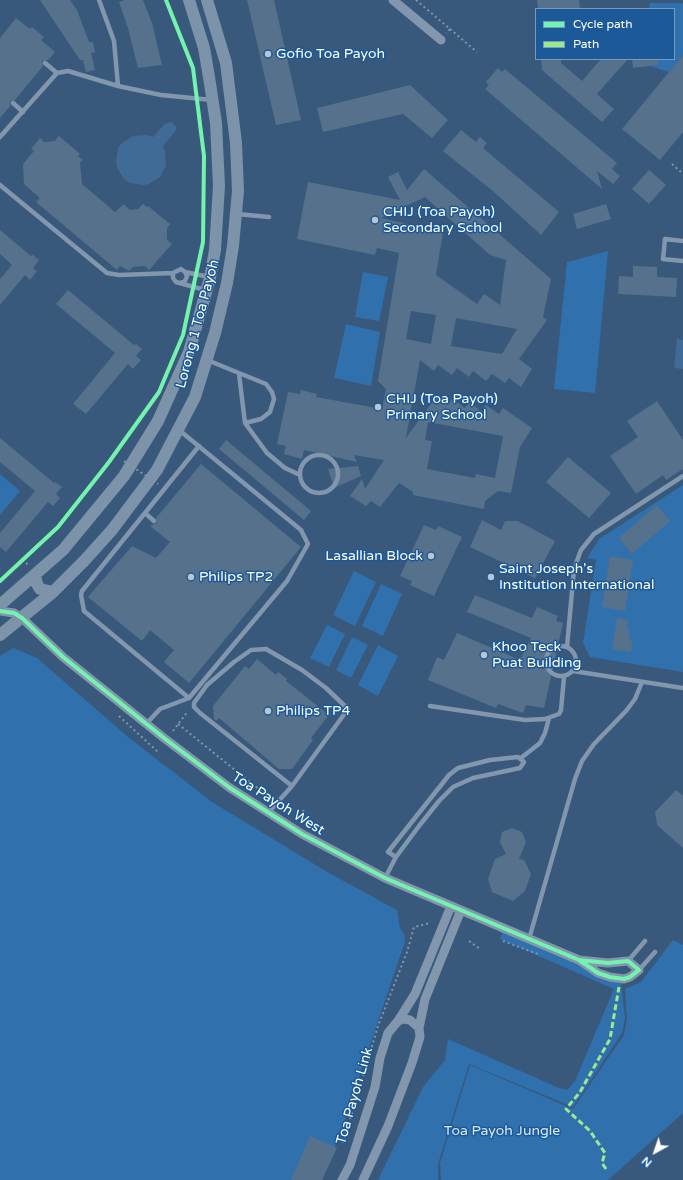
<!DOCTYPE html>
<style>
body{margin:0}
#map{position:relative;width:683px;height:1180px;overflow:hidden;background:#38597b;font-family:"Varela Round",sans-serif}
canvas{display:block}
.legend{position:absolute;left:535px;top:8px;width:140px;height:52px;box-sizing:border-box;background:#1b5998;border:1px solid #769bc1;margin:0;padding:5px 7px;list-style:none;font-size:12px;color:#fff}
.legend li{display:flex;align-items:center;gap:8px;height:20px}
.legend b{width:20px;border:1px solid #769bc1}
.north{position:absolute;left:635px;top:1132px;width:40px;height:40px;-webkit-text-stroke:3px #1b5998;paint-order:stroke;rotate:220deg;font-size:11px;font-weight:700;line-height:16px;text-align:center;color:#fff}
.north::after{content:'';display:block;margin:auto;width:14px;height:18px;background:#fff;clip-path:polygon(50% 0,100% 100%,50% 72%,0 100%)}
</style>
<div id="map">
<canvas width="683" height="1180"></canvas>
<ul class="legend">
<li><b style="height:5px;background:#73f3ae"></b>Cycle path</li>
<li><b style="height:5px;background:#9bea8d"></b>Path</li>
</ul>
<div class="north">N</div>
</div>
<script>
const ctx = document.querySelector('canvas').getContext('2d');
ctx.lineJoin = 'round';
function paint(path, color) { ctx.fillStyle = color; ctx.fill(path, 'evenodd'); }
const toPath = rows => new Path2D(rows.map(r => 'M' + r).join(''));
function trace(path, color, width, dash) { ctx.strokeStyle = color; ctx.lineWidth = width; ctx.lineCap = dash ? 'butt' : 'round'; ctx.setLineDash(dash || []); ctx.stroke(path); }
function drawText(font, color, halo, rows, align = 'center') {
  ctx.font = font + ' "Varela Round",sans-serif'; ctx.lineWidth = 3; ctx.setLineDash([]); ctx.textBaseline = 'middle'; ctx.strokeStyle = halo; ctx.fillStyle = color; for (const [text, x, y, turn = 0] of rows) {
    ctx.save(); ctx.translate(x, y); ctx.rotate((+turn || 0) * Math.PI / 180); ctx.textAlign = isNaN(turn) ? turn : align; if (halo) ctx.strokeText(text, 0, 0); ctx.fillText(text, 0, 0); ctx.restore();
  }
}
paint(toPath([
 [650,3,681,3,683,4,683,55,669,72,651,66,651,59,674,59,674,9,649,9],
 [608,251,595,393,554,389,567,262],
 [363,272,388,277,379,321,355,317],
 [346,324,380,332,371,386,334,378],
 [0,474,20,491,0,515],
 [683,485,683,672,590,657,583,643,596,560,587,558,599,539],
 [354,571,376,582,355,626,333,615],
 [381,584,402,594,383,636,362,626],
 [327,625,345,634,329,667,310,658],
 [352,637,368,645,351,678,336,670],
 [378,645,398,656,378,696,358,685],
 [13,648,37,658,128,737,212,802,329,873,397,910,400,928,404,934,405,942,338,1139,321,1180,0,1180,0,656],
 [503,931,621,982,625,1018,622,1033,573,1107,469,1064,438,1164,438,1180,378,1180,423,1087,445,1060,448,1039,559,1088,567,1090,575,1081,614,989,500,939],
 [673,940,683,945,683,1113,608,1180,441,1180,440,1163,470,1065,573,1109,624,1035,627,1019,625,989,641,982]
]), '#3070ad');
paint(toPath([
 [171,122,176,127,176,130,163,146,165,152,166,165,160,177,149,184,143,185,130,183,124,179,117,168,116,161,118,148,122,143,133,136,146,135,153,137,165,124],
 [677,339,683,340,683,369,674,368]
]), '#416b97');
paint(toPath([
 [40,0,70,0,77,10,89,42,93,42,95,52,91,53,95,70,86,72,83,60,80,60],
 [124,0,143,0,152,23,162,65,138,68,128,28,119,2],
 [247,0,274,0,301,120,276,125],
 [537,0,579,0,580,9,538,9],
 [16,18,30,29,32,27,44,37,41,40,55,52,48,60,42,61,43,66,15,100,10,101,10,106,0,118,0,38],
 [683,55,683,132,660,160,622,129],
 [541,59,561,59,561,63,582,81,601,59,628,59,597,94,614,109,602,122,542,70],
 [632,59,658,59,658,65,633,68],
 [498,68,502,72,505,69,617,163,612,169,620,176,613,184,597,171,602,189,485,89,489,85,486,82],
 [410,85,448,120,432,138,403,114,323,132,317,108],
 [461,130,476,142,480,137,487,143,483,148,559,212,541,235,494,192,443,151],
 [59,136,80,154,78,156,83,160,80,162,82,184,115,212,124,204,130,210,138,209,143,204,147,207,148,206,170,224,167,228,167,240,172,244,149,270,145,266,133,267,129,271,120,266,117,270,36,202,40,198,24,184,23,164,34,151,31,149,40,138,44,142,55,141],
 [424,169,551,279,543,317,547,320,519,359,532,369,521,387,509,378,505,383,492,374,486,381,473,371,469,377,457,368,452,375,438,365,434,371,420,360,406,438,436,397,448,405,452,399,465,408,469,402,482,412,486,405,499,414,503,408,532,428,520,447,511,493,498,491,485,501,484,509,413,495,413,492,399,483,380,507,371,501,366,506,350,496,362,479,365,489,384,460,354,455,357,462,304,450,302,459,284,454,286,446,277,444,288,392,300,394,301,390,317,394,316,397,382,409,386,389,378,381,399,253,377,248,375,255,297,239,308,182,400,200,388,177,398,172,407,190],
 [425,197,490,255,506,260,500,305,484,294,477,304,436,275,443,232,381,218],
 [411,311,436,315,431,344,406,339],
 [456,318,517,329,502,354,451,346],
 [428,422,503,436,495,478,476,474,475,478,427,469,432,441,425,440],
 [649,170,666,185,649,204,632,189],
 [606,204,611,219,577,229,573,214],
 [0,230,31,256,33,255,39,260,33,268,37,271,30,280,25,275,0,305,0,279,12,265,0,254],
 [633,266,657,267,657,277,677,278,676,297,618,294,619,276,633,277],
 [68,290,134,345,136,344,142,349,136,356,141,360,133,369,128,364,86,414,73,404,115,353,56,304],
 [657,401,683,440,683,469,666,480,663,475,636,494,610,456,638,437,627,421],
 [0,438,54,483,55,482,62,487,56,494,60,498,53,506,48,502,6,552,0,547,0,533,35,491,0,462],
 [226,440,311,511,304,520,219,449],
 [568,457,611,493,589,518,546,482],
 [201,464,301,547,189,683,164,662,174,650,150,630,142,641,88,597,132,546,156,558,170,542,150,526,157,523,156,518],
 [358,466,361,476,334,488,328,469],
 [657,505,670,521,632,554,619,538],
 [482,520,501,530,505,521,518,521,555,541,535,578,470,547],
 [424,525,436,530,438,526,462,537,434,596,410,585,412,581,400,576],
 [610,556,633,560,625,611,602,607],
 [475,595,532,618,537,607,558,616,556,621,563,623,544,708,526,705,523,713,498,704,496,708,428,680,437,657,444,660,457,633,520,660,531,638,467,612],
 [617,618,628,620,627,629,630,629,629,640,632,641,631,652,612,649],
 [257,659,276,675,278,672,287,679,286,681,329,715,311,738,313,740,292,769,279,769,219,718,216,721,214,719,213,706,245,666,249,669],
 [676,790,683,796,683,848,657,825,655,812],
 [512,828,522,832,526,842,519,859,524,860,531,874,525,891,513,901,492,892,488,879,495,859,506,854,500,842,502,832],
 [310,1136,337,1148,322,1180,291,1180]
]), '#56718c');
trace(toPath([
 [416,0,450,29,446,33],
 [450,29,477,52],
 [672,164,683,174],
 [23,559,28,565],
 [119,716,158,752],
 [178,724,261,791,272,797],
 [173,731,188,711],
 [284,805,289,809,285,812],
 [297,820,304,810],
 [469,941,480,949],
 [503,941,538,954],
 [343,1143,378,1026,407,952,414,927,430,923]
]), '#8297ad', 2, [2, 3]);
trace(toPath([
 [99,0,114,41,118,86],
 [45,63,57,73],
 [13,103,23,112],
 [0,137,57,73,68,71,118,86,161,95,212,100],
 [0,185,107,273,119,275,173,273],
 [237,214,269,217],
 [683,241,665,239,663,259,683,261],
 [185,272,209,277],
 [180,283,185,281,187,276,185,272,181,269,173,273,173,278,176,282,205,290],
 [207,360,266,384,272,392,274,399,270,412,261,419,245,423],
 [239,374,245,423,267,453,285,468,300,475],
 '300 474a19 19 0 1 1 38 0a19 19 0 1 1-38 0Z',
 [145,513,154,521],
 '546 661a15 15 0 1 1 30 0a15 15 0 1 1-30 0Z',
 [567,647,574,569,581,550,594,534,683,476],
 [573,671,683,688],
 [189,698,84,611,81,595,82,591,199,446],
 [430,706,525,720,545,719,559,714,561,710,564,677],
 [146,724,160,709,189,698,287,581,308,544,301,530,179,430],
 [521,758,540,743,545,733,549,718],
 [268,813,292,786,348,709,326,688,302,670,266,649,251,650,234,662,207,685,194,703,194,707,200,713,292,786],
 [385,878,396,857,419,826,439,801,453,787,473,778,520,768,524,762,518,757,490,760,458,768,449,775,388,852,396,857],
 [529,939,575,779,582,761,594,744,626,711,635,699,642,682],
 [628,961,645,941],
 [639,970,655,952]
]), '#8297ad', 4.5);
trace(toPath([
 [393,0,441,40],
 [0,611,14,613,22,618,63,657,164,738,230,788,302,834,385,878,579,960,598,973,610,977,624,979,630,977,639,970,628,961,608,963,579,960],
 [398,1021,415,994,451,906],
 [342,1180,350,1165,375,1087,380,1058,388,1033,398,1021,404,1019,410,1020,419,1028],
 [363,1180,388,1126,412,1063,420,1037,419,1028,425,999,461,910]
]), '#8297ad', 9);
trace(toPath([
 [35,576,37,584,40,589,53,592],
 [0,605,63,550,124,476,158,421,189,352,210,278,215,250,219,186,216,123,209,77,204,48,189,0],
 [0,635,53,592,84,561,112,530,157,470,195,397,215,333,227,283,233,246,238,191,236,143,226,63,207,0]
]), '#7c93aa', 12);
trace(toPath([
 [124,461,158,484]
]), '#8297ad', 2, [2, 3]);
trace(toPath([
 [606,1169,602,1163,605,1153,590,1131,566,1109,580,1092,610,1039,619,987]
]), '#9bea8d', 3, [6, 3]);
trace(toPath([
 [0,581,58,527,109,462,159,392,183,335,203,242,204,156,193,68,166,0],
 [0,611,14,613,22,618,63,657,164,738,230,788,302,834,385,878,579,960,598,973,610,977,624,979,630,977,639,970,628,961,608,963,579,960]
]), '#73f3ae', 4);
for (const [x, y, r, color] of [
 [268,54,4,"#b9c5d1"],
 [375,220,4,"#b9c5d1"],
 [378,407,4,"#b9c5d1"],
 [431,556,4,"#b9c5d1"],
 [191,577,4,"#b9c5d1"],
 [491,577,4,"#b9c5d1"],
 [484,655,4,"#b9c5d1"],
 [268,711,4,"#b9c5d1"]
]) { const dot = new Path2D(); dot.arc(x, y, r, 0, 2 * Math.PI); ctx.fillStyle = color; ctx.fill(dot); trace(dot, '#1b5998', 1.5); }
drawText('14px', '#fff', '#1b5998', [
 ["Gofio Toa Payoh",276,54],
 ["CHIJ (Toa Payoh)",383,212],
 ["Secondary School",383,228],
 ["CHIJ (Toa Payoh)",386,399],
 ["Primary School",386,415],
 ["Lasallian Block",423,556,"right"],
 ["Saint Joseph's",499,569],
 ["Institution International",499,585],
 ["Philips TP2",199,577],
 ["Khoo Teck",492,647],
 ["Puat Building",492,663],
 ["Philips TP4",276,711]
], 'left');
drawText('14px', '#fff', '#1b5998', [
 ["Lorong 1 Toa Payoh",198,324,-75],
 ["Toa Payoh West",278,804,32],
 ["Toa Payoh Link",355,1096,-74]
]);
drawText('14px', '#d7eafb', '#1b5998', [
 ["Toa Payoh Jungle",502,1131]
]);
</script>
